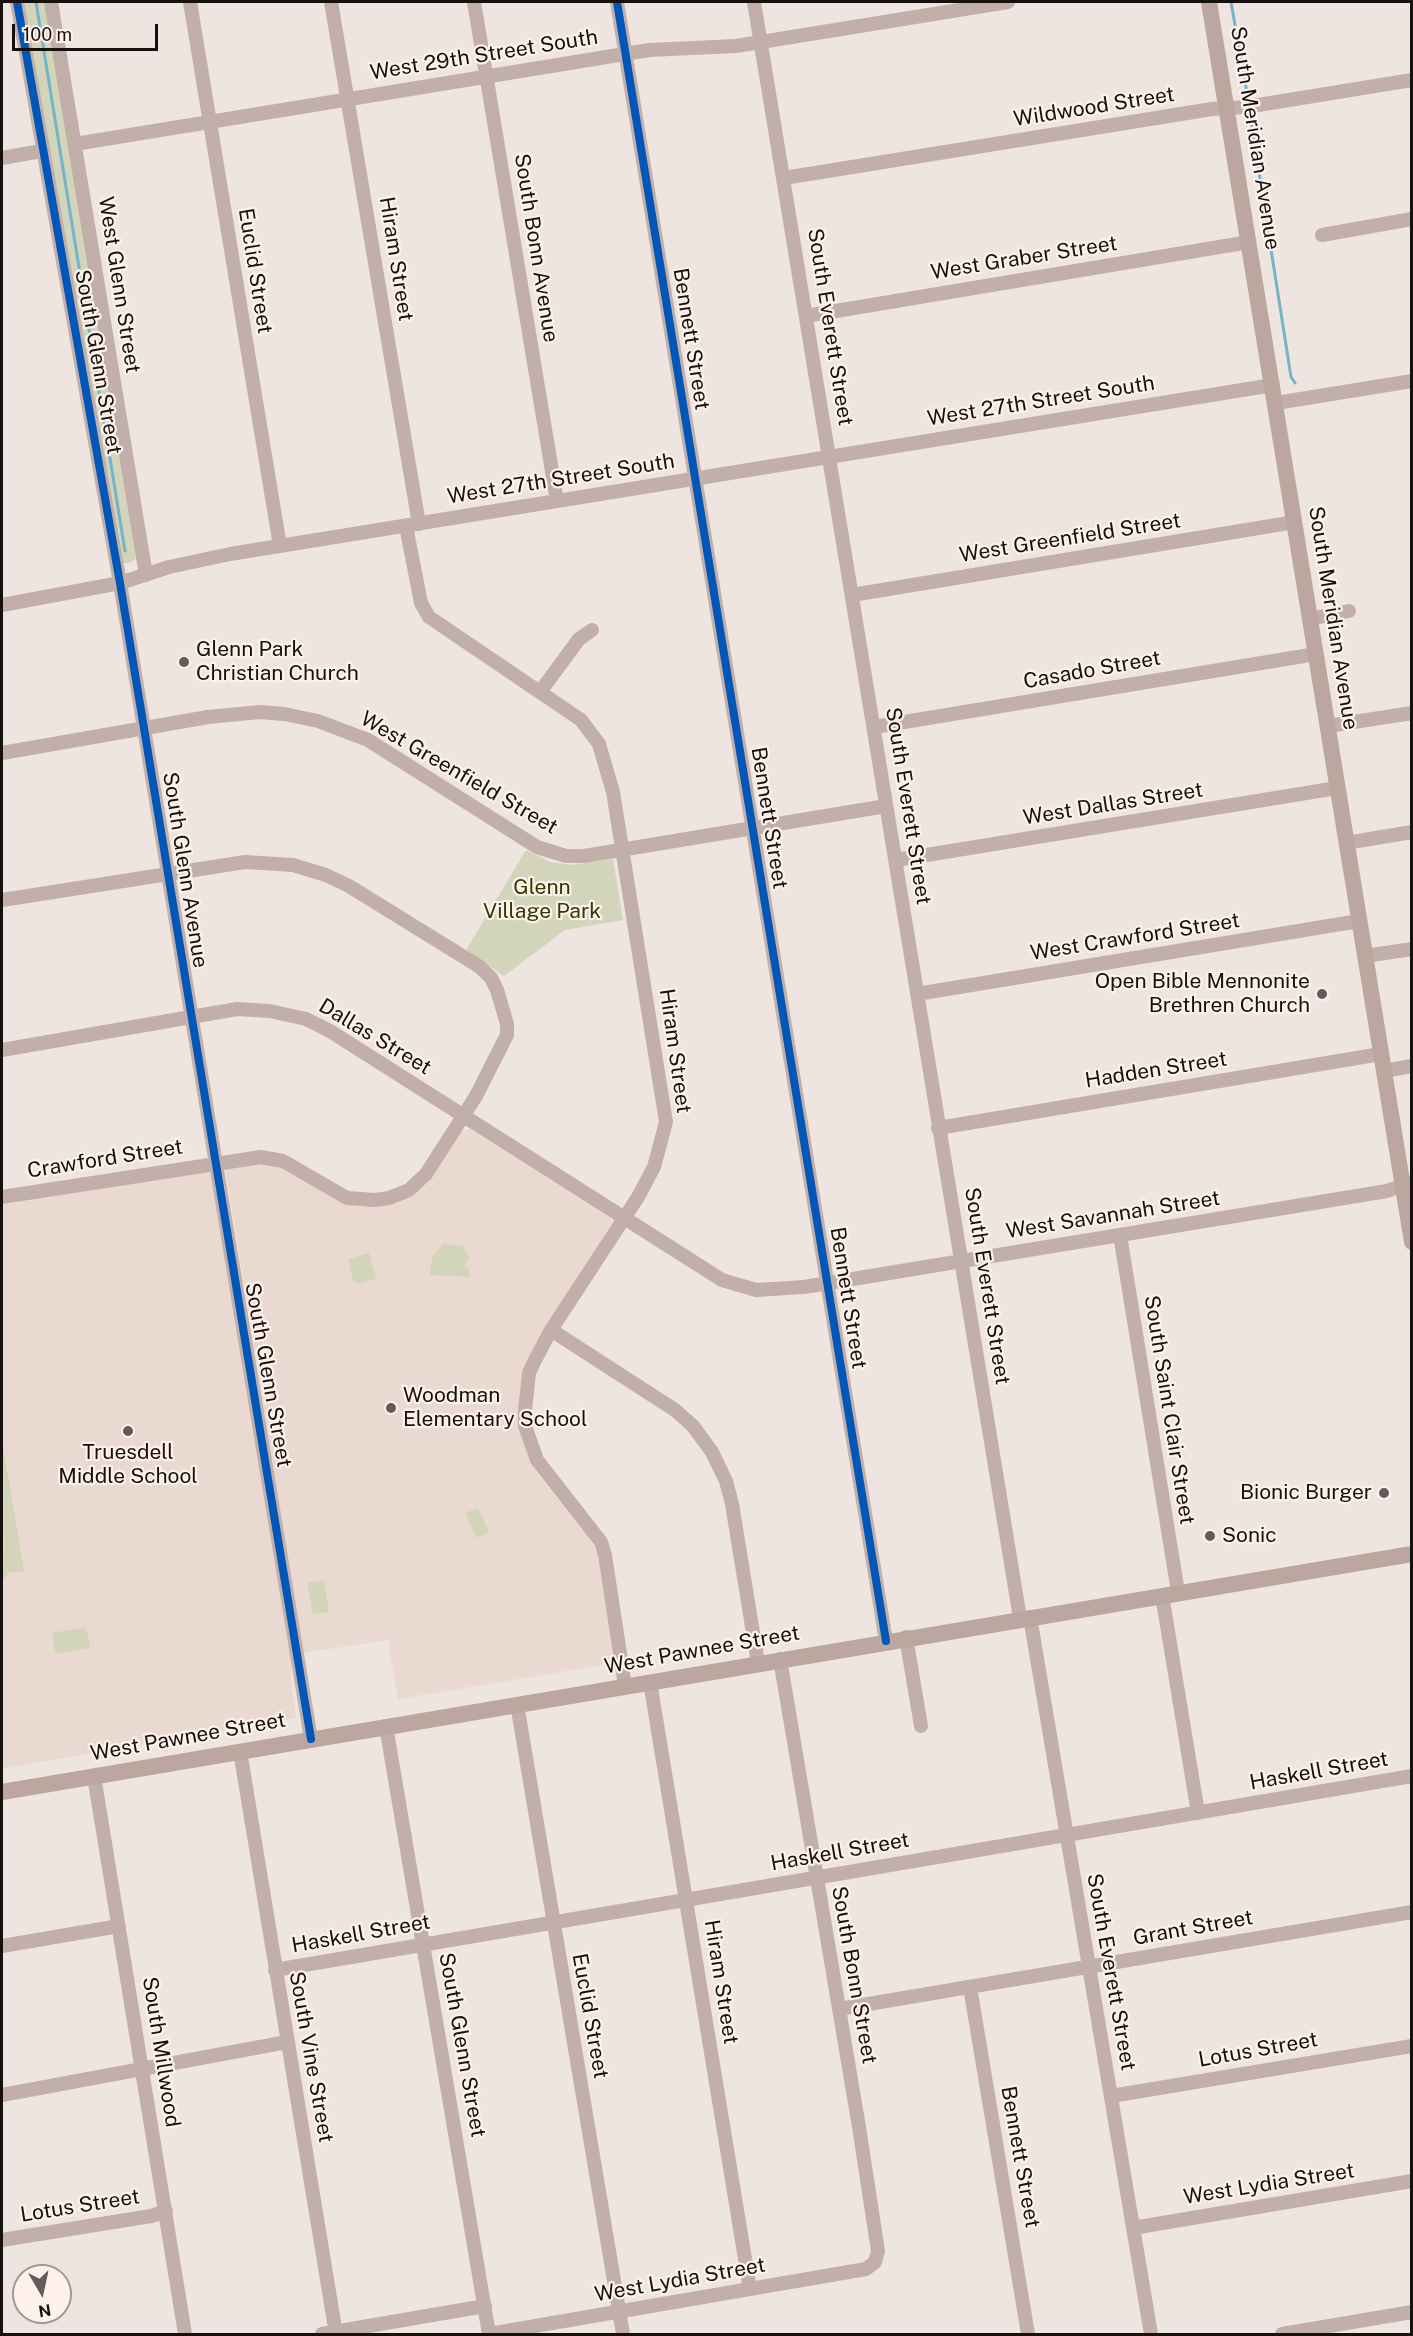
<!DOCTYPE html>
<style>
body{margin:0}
#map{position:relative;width:1413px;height:2336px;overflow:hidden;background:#eee5e1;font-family:"Public Sans",sans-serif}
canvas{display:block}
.frame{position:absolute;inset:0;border:3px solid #16110e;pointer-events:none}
.north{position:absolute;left:12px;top:2264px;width:60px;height:60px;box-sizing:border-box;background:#fef1eb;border:2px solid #a19793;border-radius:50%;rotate:171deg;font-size:16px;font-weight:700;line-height:24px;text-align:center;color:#16110e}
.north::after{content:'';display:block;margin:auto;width:21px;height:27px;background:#625b58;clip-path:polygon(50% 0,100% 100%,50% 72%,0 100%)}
.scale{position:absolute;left:12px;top:24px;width:146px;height:27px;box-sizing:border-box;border:3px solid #16110e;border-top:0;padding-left:8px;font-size:18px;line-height:21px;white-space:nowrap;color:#16110e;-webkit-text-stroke:4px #fef1eb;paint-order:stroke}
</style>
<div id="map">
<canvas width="1413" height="2336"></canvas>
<div class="frame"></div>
<div class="north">N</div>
<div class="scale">100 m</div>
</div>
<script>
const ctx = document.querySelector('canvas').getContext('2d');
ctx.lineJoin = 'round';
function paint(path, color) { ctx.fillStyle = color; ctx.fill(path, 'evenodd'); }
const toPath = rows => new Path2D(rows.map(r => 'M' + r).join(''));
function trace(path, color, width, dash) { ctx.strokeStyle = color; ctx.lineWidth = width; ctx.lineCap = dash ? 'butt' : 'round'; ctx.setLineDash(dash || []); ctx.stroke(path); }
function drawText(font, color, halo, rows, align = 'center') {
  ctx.font = font + ' "Public Sans",sans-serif'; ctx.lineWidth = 4.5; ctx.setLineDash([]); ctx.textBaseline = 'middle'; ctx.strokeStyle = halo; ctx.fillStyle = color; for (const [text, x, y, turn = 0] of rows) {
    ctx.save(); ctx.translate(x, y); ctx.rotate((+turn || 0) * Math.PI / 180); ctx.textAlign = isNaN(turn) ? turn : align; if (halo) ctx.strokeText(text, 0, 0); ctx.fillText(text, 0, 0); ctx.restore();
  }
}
paint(toPath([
 [470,1129,610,1218,612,1222,526,1363,519,1396,519,1419,523,1440,536,1472,589,1538,597,1553,615,1663,398,1699,388,1640,303,1653,226,1172,228,1169,266,1162,278,1165,366,1206,387,1205,417,1192,427,1183,461,1132],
 [203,1171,212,1175,292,1657,291,1680,296,1718,2,1769,2,1205]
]), '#e9d9d1');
paint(toPath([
 [24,2,46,2,136,555,135,560,129,563,122,563],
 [526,850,550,862,572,865,613,859,623,920,565,930,504,976,466,950],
 [443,1244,463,1246,469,1259,464,1266,469,1270,470,1277,430,1275,432,1258],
 [369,1253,376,1279,358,1284,353,1280,348,1259],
 [2,1439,24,1571,8,1573,2,1582,4,1542,2,1524],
 [478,1508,489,1532,479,1537,476,1537,465,1513],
 [324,1580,329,1612,313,1614,307,1583],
 [86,1627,90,1648,55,1654,52,1633]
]), '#d2d5b9');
trace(toPath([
 [36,2,125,551],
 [1231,2,1248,99],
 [1250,115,1291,377,1295,383]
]), '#76b3c8', 3);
trace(toPath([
 [17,2,120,583,311,1739],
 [51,2,146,575],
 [190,2,280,546],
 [331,2,419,524],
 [474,2,557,501],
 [617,2,886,1641],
 [754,2,1020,1618],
 [75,144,649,50,736,46,1008,2],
 [2,158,41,151],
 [784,178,1212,109,1246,107,1412,80],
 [1322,235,1412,219],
 [806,316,1249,242],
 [1276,403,1412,381],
 [406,526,421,603,429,617,581,720,599,744,613,792,666,1122,654,1167,638,1197,551,1330,534,1362,529,1373,525,1411,525,1426,537,1460,601,1542,605,1555,625,1686],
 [852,595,1295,522],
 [2,605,120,583,169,567,230,554,1273,385],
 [1310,619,1349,611],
 [540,692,579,639,592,630],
 [1328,726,1412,713],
 [874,727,1316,654],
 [2,753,208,717,260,712,284,714,318,721,368,740,537,847,566,856,584,856,886,806],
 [1346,843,1412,832],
 [896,860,1337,788],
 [2,900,245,862,293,865,326,875,349,886,480,967,491,978,497,990,507,1024,507,1035,476,1096,426,1174,409,1190,389,1198,375,1200,347,1198,283,1161,261,1157,2,1197],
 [1365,956,1412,949],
 [917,994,1359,921],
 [2,1050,237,1009,270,1011,306,1019,330,1031,722,1280,756,1290,804,1287,1387,1191,1412,1182],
 [1384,1071,1412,1066],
 [938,1128,1381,1054],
 [1120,1235,1178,1592],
 [551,1330,675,1410,693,1426,712,1452,726,1481,732,1504,758,1663],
 [1162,1595,1198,1813],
 [1030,1617,1151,2334],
 [906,1637,921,1726],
 [650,1682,750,2289],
 [517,1704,623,2334],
 [386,1726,489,2334],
 [240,1751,336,2334],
 [94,1776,185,2334],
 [2,1946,119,1926],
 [275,1970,1412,1776],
 [970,1987,1028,2334],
 [839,2009,1412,1912],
 [2,2095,287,2042],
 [1111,2096,1412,2046],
 [1133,2228,1412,2181],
 [2,2240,151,2216,166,2211],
 [322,2334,485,2306],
 [489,2334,866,2269,875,2262,878,2251,859,2127,780,1659],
 [1282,2334,1412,2312]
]), '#c2afaa', 14);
trace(toPath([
 [1209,2,1412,1242],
 [2,1792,1412,1554]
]), '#bba6a0', 16);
trace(toPath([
 [17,2,120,583,311,1739],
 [617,2,886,1641]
]), '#0057b8', 8);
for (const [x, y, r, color] of [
 [184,662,6,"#625b58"],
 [1322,994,6,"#625b58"],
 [391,1408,6,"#625b58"],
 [128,1431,6,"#625b58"],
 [1384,1493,6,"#625b58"],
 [1210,1536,6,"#625b58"]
]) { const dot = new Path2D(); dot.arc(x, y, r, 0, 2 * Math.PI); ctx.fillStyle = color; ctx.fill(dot); trace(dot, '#fef1eb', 2); }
drawText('21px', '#16110e', '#fef1eb', [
 ["West 29th Street South",484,55,-9],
 ["Wildwood Street",1094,107,-9],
 ["South Meridian Avenue",1255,138,81],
 ["South Bonn Avenue",536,248,81],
 ["West Graber Street",1024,258,-9],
 ["Hiram Street",396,259,81],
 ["Euclid Street",255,271,81],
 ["West Glenn Street",119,285,81],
 ["South Everett Street",830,327,81],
 ["Bennett Street",691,339,81],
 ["South Glenn Street",98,362,80],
 ["West 27th Street South",1041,401,-9],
 ["West 27th Street South",561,479,-9],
 ["West Greenfield Street",1070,538,-9],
 ["South Meridian Avenue",1333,618,81],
 ["Casado Street",1092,670,-10],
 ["West Greenfield Street",459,773,30],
 ["West Dallas Street",1113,804,-9],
 ["South Everett Street",908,806,81],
 ["Bennett Street",769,818,81],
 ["South Glenn Avenue",185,870,81],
 ["West Crawford Street",1135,937,-9],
 ["Dallas Street",375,1037,31],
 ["Hiram Street",675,1051,82],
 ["Hadden Street",1156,1070,-9],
 ["Crawford Street",105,1159,-9],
 ["West Savannah Street",1113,1215,-9],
 ["South Everett Street",987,1286,81],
 ["Bennett Street",848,1298,81],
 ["South Glenn Street",268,1375,80],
 ["South Saint Clair Street",1169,1410,81],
 ["West Pawnee Street",702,1650,-10],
 ["West Pawnee Street",188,1737,-10],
 ["Haskell Street",1319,1771,-10],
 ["Haskell Street",840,1852,-10],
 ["Grant Street",1193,1928,-10],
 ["Haskell Street",361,1934,-10],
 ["South Everett Street",1111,1972,80],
 ["South Bonn Street",854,1975,80],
 ["Hiram Street",721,1982,81],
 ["Euclid Street",590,2016,80],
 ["South Glenn Street",462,2045,80],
 ["Lotus Street",1258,2050,-10],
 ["South Millwood",161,2052,81],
 ["South Vine Street",311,2057,80],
 ["Bennett Street",1020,2157,80],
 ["West Lydia Street",1269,2184,-9],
 ["Lotus Street",80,2206,-9],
 ["West Lydia Street",680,2280,-10]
]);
drawText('21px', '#16110e', '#fef1eb', [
 ["Glenn Park",196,650],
 ["Christian Church",196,674],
 ["Open Bible Mennonite",1310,982,"right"],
 ["Brethren Church",1310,1006,"right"],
 ["Woodman",403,1396],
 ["Elementary School",403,1420],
 ["Truesdell",128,1453,"center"],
 ["Middle School",128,1477,"center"],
 ["Bionic Burger",1372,1493,"right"],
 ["Sonic",1222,1536]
], 'left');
drawText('21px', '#303a00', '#fef1eb', [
 ["Glenn",542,888],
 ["Village Park",542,912]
]);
</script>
